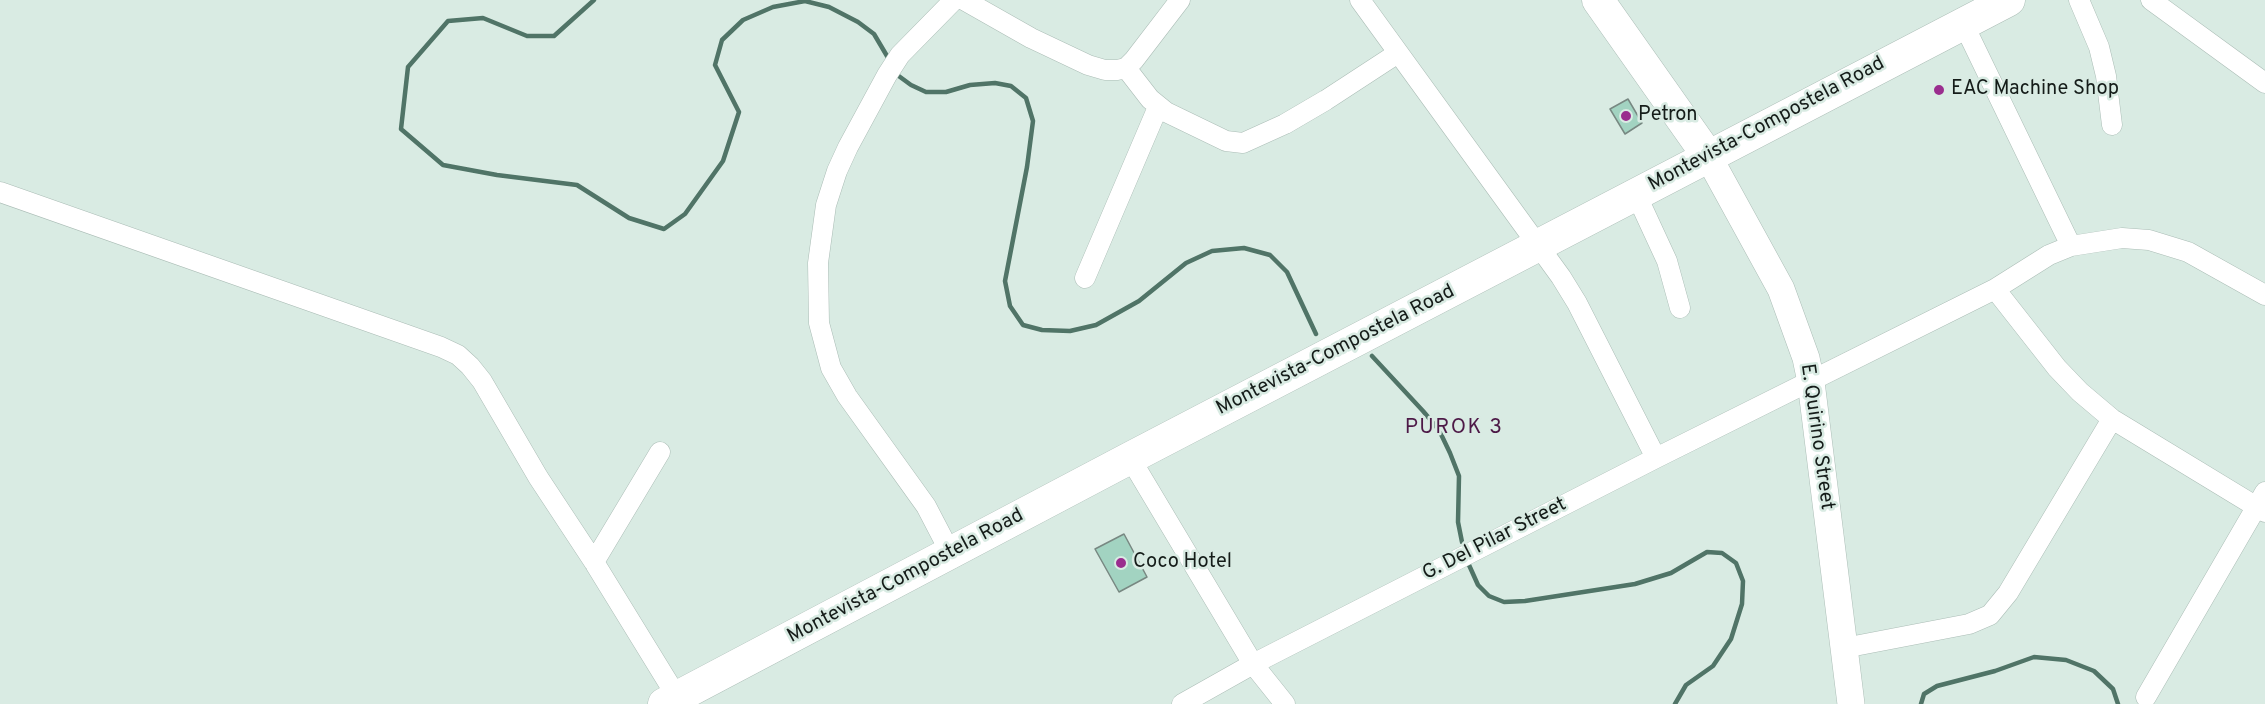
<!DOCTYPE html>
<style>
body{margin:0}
canvas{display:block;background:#d9ebe3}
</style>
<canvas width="2265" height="704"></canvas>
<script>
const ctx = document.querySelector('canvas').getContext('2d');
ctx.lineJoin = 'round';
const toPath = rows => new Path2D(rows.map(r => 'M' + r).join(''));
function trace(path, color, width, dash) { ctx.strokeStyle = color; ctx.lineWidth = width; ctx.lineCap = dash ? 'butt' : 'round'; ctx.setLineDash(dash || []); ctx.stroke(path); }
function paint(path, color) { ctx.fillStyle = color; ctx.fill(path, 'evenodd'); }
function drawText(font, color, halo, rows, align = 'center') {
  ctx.font = font + ' Overpass,sans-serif'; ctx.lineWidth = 5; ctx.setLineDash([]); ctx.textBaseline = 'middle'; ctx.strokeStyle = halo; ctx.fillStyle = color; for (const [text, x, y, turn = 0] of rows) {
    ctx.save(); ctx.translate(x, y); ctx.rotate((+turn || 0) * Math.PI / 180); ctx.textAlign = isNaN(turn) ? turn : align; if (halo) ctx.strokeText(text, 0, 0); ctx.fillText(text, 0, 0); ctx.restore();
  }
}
trace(toPath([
 [594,0,554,36,527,36,483,18,448,21,408,67,401,129,443,165,497,175,577,185,629,218,664,229,685,214,723,161,739,112,715,65,722,40,743,20,773,7,805,1,829,7,858,22,874,34,887,56],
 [896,74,911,85,926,92,946,92,970,85,995,83,1011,86,1026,98,1033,121,1027,167,1005,281,1010,306,1023,325,1042,330,1070,331,1096,325,1139,301,1186,263,1212,251,1244,248,1270,255,1287,272,1316,334],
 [1372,356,1423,411,1439,430,1450,453,1459,476,1458,522,1462,542],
 [1469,565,1478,585,1489,596,1504,602,1525,601,1635,584,1671,573,1707,552,1722,553,1736,563,1743,581,1742,604,1731,639,1713,666,1686,685,1675,704],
 [1921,704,1924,694,1937,686,1995,671,2034,657,2066,660,2094,671,2113,689,2118,704]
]), '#507467', 4.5);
const building = toPath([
 [1628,99,1642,123,1625,134,1610,109,1628,99],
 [1124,534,1147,577,1119,592,1095,549,1124,534]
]);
paint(building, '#a2d3c1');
trace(building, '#788882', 1.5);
const minor = toPath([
 [964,0,1031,38,1088,65,1105,70,1117,70,1126,68,1134,60,1180,0],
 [1360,0,1561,277,1577,303,1656,458],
 [2079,0,2099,47,2106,76,2112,125],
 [2151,0,2265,83],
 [1963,23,2071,246],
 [1126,68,1150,99,1166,112,1226,141,1243,143,1285,124,1326,100,1398,53],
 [0,192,441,347,458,355,470,366,482,381,538,477,594,562,677,697],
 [1636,194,1667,261,1680,308],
 [1085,278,1158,107],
 [1995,289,2057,368,2080,392,2112,419,2265,512],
 [1130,458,1253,664,1285,704],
 [951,554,926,506,847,396,831,368,819,323,818,263,826,205,837,171,848,147,887,75,900,55,954,0],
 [594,562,660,452],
 [1844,648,1969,624,1990,615,2008,593,2112,419],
 [2146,697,2265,492],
 [1182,704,1253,664,1656,458,1995,289,2049,255,2071,246,2122,238,2149,240,2188,252,2265,295]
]);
const secondary = toPath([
 [1708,156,1781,289,1806,358,1811,382,1851,704]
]);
const primary = toPath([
 [1598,0,1708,156],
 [664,704,1130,458,2009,0]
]);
trace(minor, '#abbdb6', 21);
trace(secondary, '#abbdb6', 28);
trace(primary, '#abbdb6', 33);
trace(minor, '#fff', 20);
trace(secondary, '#fff', 27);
trace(primary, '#fff', 32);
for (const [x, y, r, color] of [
 [1939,90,6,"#9a2d8e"],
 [1626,116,6,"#9a2d8e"],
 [1121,563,6,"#9a2d8e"]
]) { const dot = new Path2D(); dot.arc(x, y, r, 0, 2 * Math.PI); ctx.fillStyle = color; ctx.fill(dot); trace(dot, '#d9ebe3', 2); }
drawText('20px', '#151c19', '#d9ebe3', [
 ["EAC Machine Shop",1951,90],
 ["Petron",1638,116],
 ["Coco Hotel",1133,563]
], 'left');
drawText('20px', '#151c19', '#d9ebe3', [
 ["Montevista-Compostela Road",1767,125,-28],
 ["Montevista-Compostela Road",1336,351,-27],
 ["E. Quirino Street",1816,437,82],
 ["G. Del Pilar Street",1495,540,-27],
 ["Montevista-Compostela Road",906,577,-28]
]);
ctx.letterSpacing = '1.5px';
drawText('21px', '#4d1947', '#d9ebe3', [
 ["PUROK 3",1454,429]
]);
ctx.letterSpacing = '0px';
</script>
